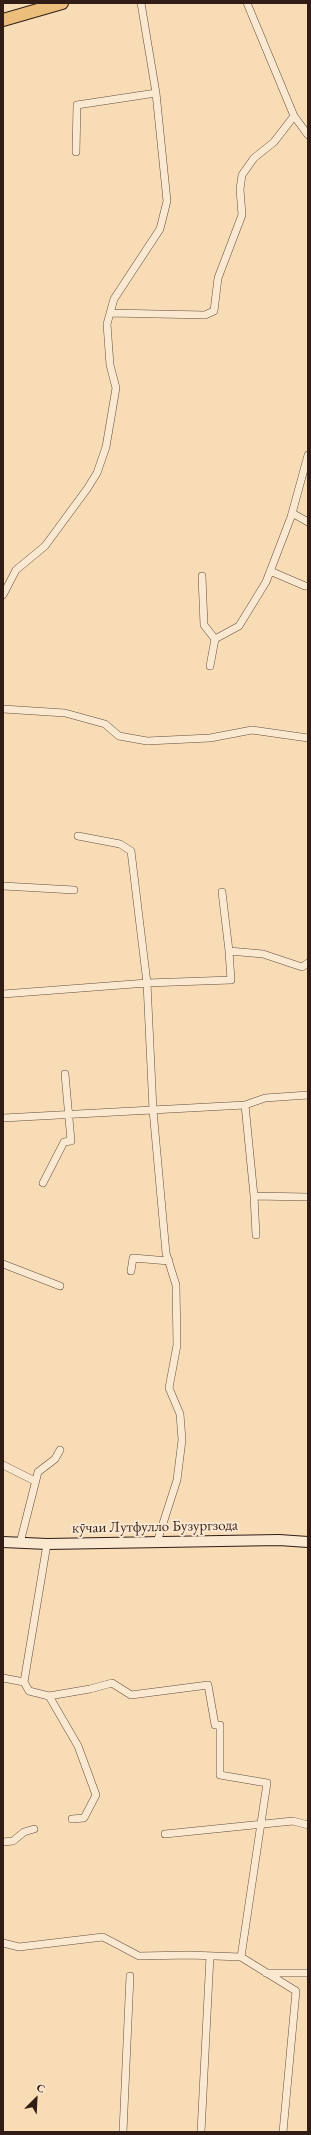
<!DOCTYPE html>
<meta charset="utf-8">
<style>
body{margin:0}
#map{position:relative;width:311px;height:2135px;overflow:hidden;background:#f8dcb6;font-family:"EB Garamond",serif}
canvas{display:block}
.frame{position:absolute;inset:0;border:4px solid #311d16;pointer-events:none}
.north{position:absolute;left:16px;top:2079px;width:40px;height:40px;-webkit-text-stroke:3px #fae8d0;paint-order:stroke;rotate:24deg;font-size:11px;font-weight:700;line-height:16px;text-align:center;color:#311d16}
.north::after{content:'';display:block;margin:auto;width:14px;height:18px;background:#311d16;clip-path:polygon(50% 0,100% 100%,50% 72%,0 100%)}
</style>
<div id="map">
<canvas width="311" height="2135"></canvas>
<div class="frame"></div>
<div class="north">С</div>
</div>
<script>
const ctx = document.querySelector('canvas').getContext('2d');
ctx.lineJoin = 'round';
const toPath = rows => new Path2D(rows.map(r => 'M' + r).join(''));
function trace(path, color, width, dash) { ctx.strokeStyle = color; ctx.lineWidth = width; ctx.lineCap = dash ? 'butt' : 'round'; ctx.setLineDash(dash || []); ctx.stroke(path); }
function drawText(font, color, halo, rows, align = 'center') {
  ctx.font = font + ' "EB Garamond",serif'; ctx.lineWidth = 4; ctx.setLineDash([]); ctx.textBaseline = 'middle'; ctx.strokeStyle = halo; ctx.fillStyle = color; for (const [text, x, y, turn = 0] of rows) {
    ctx.save(); ctx.translate(x, y); ctx.rotate((+turn || 0) * Math.PI / 180); ctx.textAlign = isNaN(turn) ? turn : align; if (halo) ctx.strokeText(text, 0, 0); ctx.fillText(text, 0, 0); ctx.restore();
  }
}
const street = toPath([
 [247,3,294,116,308,135],
 [76,152,77,105,156,93],
 [110,313,205,315,214,311,218,278,242,215,240,189,242,175,254,158,274,142,294,116],
 [292,513,308,522],
 [270,571,305,586],
 [202,576,204,625,215,639],
 [3,595,16,570,45,546,87,489,97,473,106,447,116,388,110,365,107,324,114,299,160,229,167,201,156,93,141,3],
 [210,666,215,639,239,626,266,582,291,517,308,455],
 [3,709,65,713,105,724,119,736,147,741,210,738,252,730,308,738],
 [78,836,120,844,131,851,147,983,153,1110,166,1253,176,1285,177,1345,169,1388,180,1414,182,1440,177,1480,157,1542],
 [3,886,74,890],
 [222,892,229,951],
 [3,994,147,983,231,980,229,951,263,954,302,967,308,963],
 [245,1105,254,1196,256,1235],
 [3,1118,245,1105,265,1098,308,1095],
 [43,1183,64,1142,71,1141,65,1074],
 [254,1196,308,1197],
 [3,1264,60,1286],
 [131,1271,133,1258,169,1261],
 [3,1465,35,1481],
 [20,1543,38,1472,55,1459,60,1450],
 [47,1544,24,1682,29,1691,49,1696,78,1746,96,1795,84,1818,72,1819],
 [3,1678,24,1682],
 [49,1696,90,1689,112,1683,131,1695,208,1685,215,1725,220,1725,220,1775,267,1783,241,1957],
 [165,1834,293,1821,308,1825],
 [3,1842,13,1841,24,1832,34,1829],
 [3,1943,19,1947,103,1937,139,1956,189,1955,241,1957,296,1991,283,2132],
 [266,1973,308,1973],
 [123,2132,130,1976],
 [201,2132,210,1956]
]);
const secondary = toPath([
 [3,1542,47,1544,279,1540,308,1542]
]);
const primary = toPath([
 [3,20,62,3]
]);
trace(street, '#634d3e', 8);
trace(secondary, '#311d16', 12);
trace(primary, '#311d16', 14);
trace(street, '#fae8d0', 7);
trace(secondary, '#fae8d0', 10);
trace(primary, '#ecbe7b', 12);
drawText('15px', '#311d16', '#fae8d0', [
 ["кӯчаи Лутфулло Бузургзода",155,1527,-1]
]);
</script>
